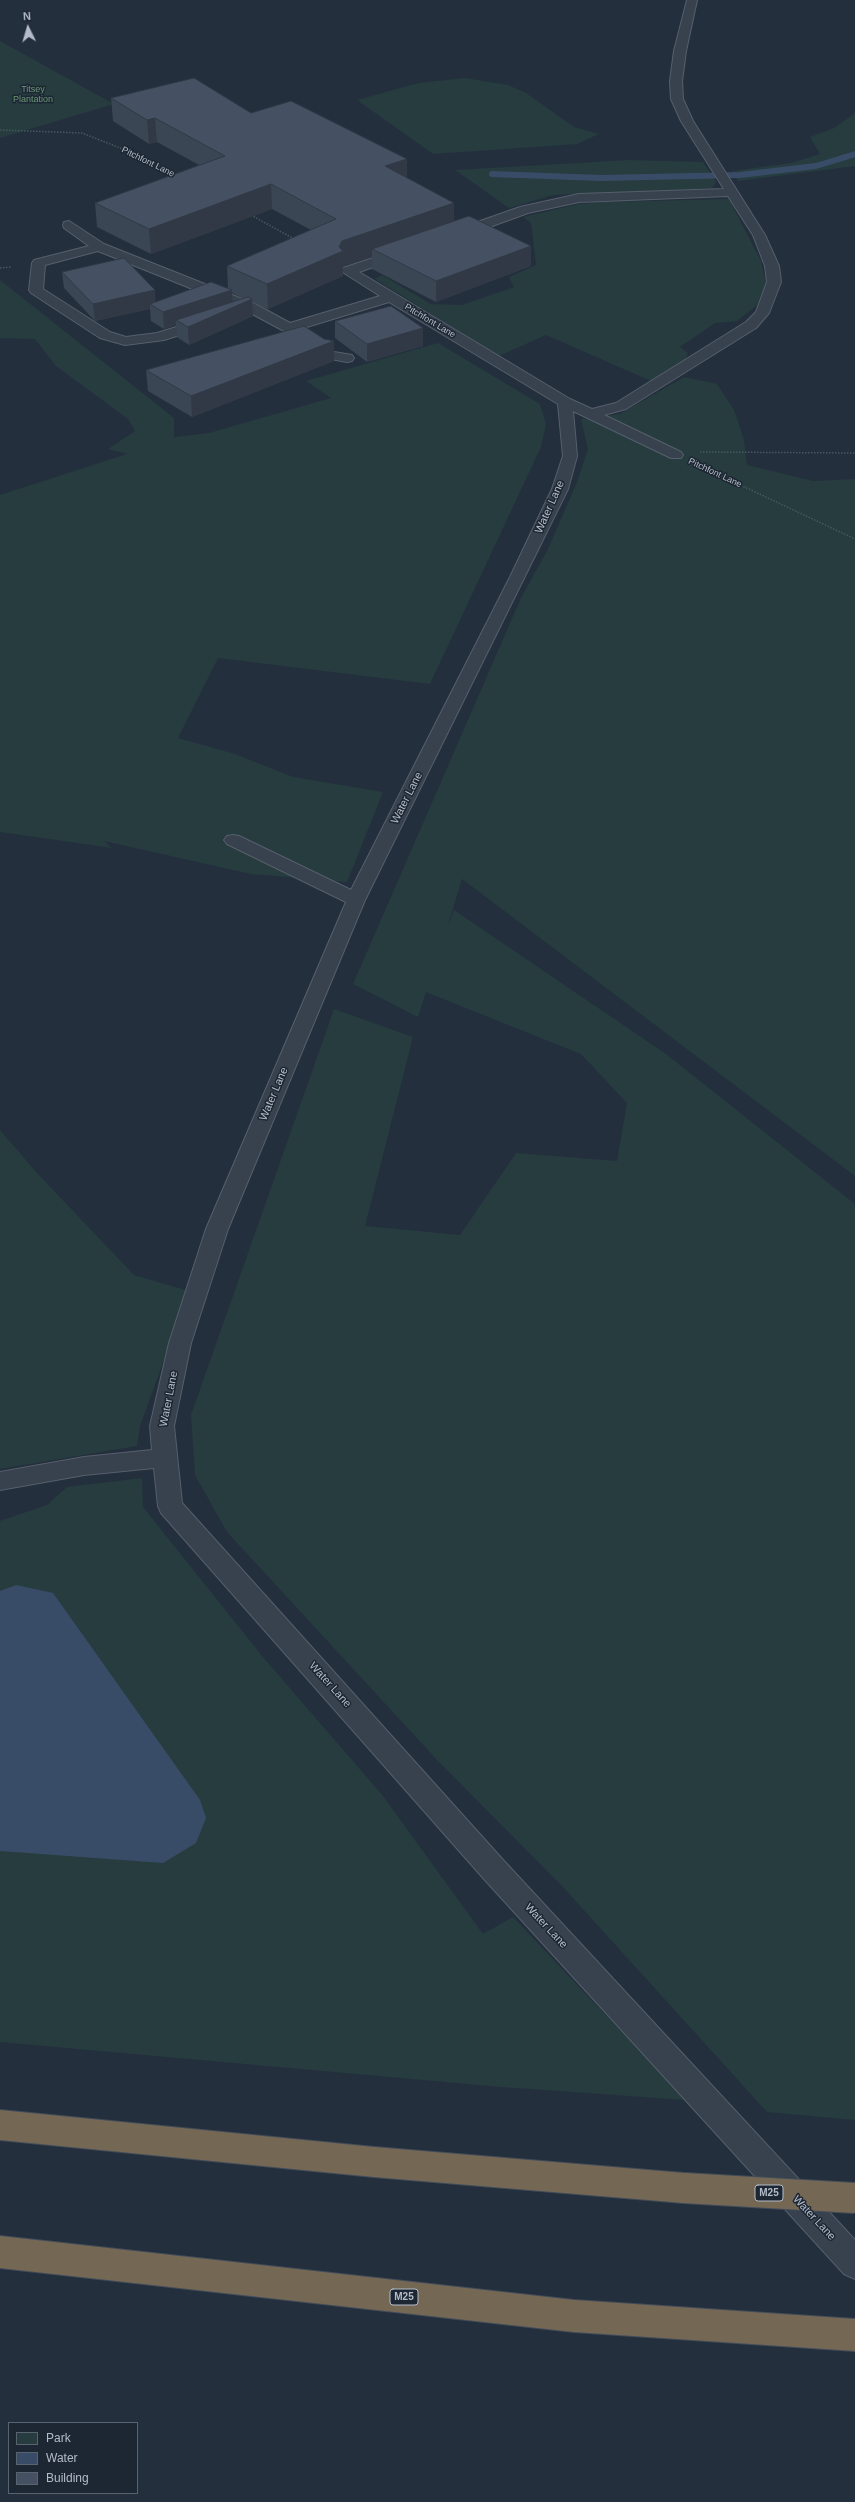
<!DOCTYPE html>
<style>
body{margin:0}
#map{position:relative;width:855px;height:2502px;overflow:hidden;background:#242f3e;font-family:Helvetica,sans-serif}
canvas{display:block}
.legend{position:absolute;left:8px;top:2422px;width:130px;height:72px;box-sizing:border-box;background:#1d2633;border:1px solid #59626f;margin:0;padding:5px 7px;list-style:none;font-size:12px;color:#b4bcc9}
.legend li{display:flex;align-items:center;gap:8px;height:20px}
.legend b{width:20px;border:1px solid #59626f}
.north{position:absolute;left:8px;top:8px;width:40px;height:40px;-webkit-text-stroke:3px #1d2633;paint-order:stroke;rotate:355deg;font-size:11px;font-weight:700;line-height:16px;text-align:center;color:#b4bcc9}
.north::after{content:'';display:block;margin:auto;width:14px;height:18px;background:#b4bcc9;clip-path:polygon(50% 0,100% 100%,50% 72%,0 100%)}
</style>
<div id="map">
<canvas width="855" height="2502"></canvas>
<ul class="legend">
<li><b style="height:11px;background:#263c3f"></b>Park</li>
<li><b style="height:11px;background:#394c67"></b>Water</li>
<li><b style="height:11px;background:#455162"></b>Building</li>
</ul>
<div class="north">N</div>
</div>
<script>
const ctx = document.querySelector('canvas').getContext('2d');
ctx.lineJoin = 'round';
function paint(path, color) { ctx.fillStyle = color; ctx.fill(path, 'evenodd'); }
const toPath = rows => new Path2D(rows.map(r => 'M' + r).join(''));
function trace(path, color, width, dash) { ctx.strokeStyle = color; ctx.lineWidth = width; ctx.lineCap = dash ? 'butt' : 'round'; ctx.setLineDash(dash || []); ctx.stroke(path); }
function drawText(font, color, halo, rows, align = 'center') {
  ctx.font = font + ' Helvetica,sans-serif'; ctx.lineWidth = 3; ctx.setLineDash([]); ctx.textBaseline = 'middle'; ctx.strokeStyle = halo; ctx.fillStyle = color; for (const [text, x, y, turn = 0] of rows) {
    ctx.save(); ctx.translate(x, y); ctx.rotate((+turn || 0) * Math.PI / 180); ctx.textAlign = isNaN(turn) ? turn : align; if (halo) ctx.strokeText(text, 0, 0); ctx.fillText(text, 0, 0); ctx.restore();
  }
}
paint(toPath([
 [0,41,114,104,0,138],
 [465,78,508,85,526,93,574,127,599,134,577,144,433,154,357,100,418,83],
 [855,113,855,166,738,181,732,171,791,163,820,154,810,137,834,128],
 [629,160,703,162,716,182,712,188,697,189,553,195,509,208,455,170],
 [729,199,761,261,766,284,757,305,737,321,715,323,680,347,688,353,685,360,651,381,546,335,499,356,375,279,382,275,431,304,462,305,514,287,509,277,536,265,531,223,523,217,579,204,602,202],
 [0,280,174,418,174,437,209,433,331,398,306,381,438,343,540,404,546,424,541,447,430,684,218,658,178,738,235,754,293,777,383,792,347,882,251,874,104,841,112,848,0,832,0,495,127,454,108,449,135,431,128,419,56,366,35,339,0,338],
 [684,377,717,384,734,410,744,440,747,465,813,481,855,479,855,1176,462,879,447,928,454,910,666,1054,855,1204,855,2120,767,2112,562,1886,438,1761,227,1532,195,1475,191,1415,334,1009,413,1037,365,1226,460,1235,516,1153,617,1161,627,1103,581,1054,426,992,418,1017,353,984,521,598,548,549,577,482,588,449,581,419,620,414],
 [0,1130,37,1173,134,1275,189,1291,140,1426,137,1446,0,1469],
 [142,1478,143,1507,263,1657,383,1796,483,1934,513,1917,686,2100,501,2087,0,2042,0,1521,47,1505,67,1487]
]), '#263c3f');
paint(toPath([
 [16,1585,53,1593,200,1800,206,1818,196,1843,163,1863,0,1851,0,1591]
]), '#394c67');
trace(toPath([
 [492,174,601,178,740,175,816,166,855,154]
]), '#394c67', 6);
const service = toPath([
 [687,0,697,0,686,51,682,81,683,99,693,121,765,235,779,266,781,282,769,313,756,328,626,409,604,415,681,452,683,455,681,458,671,458,573,411,577,456,568,489,365,900,228,1229,191,1343,174,1426,182,1503,504,1861,855,2240,855,2279,844,2274,484,1879,161,1513,158,1506,154,1468,84,1475,0,1490,0,1472,84,1457,152,1450,150,1426,169,1343,206,1229,346,902,227,844,224,840,227,836,233,835,239,836,351,890,510,577,552,489,563,456,558,404,389,302,300,329,334,352,352,355,354,358,352,361,347,362,325,358,284,331,245,310,98,251,45,265,43,289,110,332,126,337,157,333,206,318,213,322,211,325,164,340,125,345,100,338,31,293,29,290,32,263,34,260,89,246,64,228,63,225,64,222,69,221,104,244,255,304,290,323,380,296,341,271,343,268,400,249,407,253,405,256,359,272,570,399,592,409,616,403,746,322,756,312,767,282,765,266,753,235,728,196,579,202,528,213,462,237,457,238,451,234,452,231,520,207,579,194,724,189,681,121,671,99,670,81,674,51,687,0]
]);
const motorway = toPath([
 [0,2110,374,2147,684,2173,695,2177,699,2188,695,2199,684,2203,374,2177,0,2140,0,2110],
 [0,2236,574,2300,855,2319,855,2351,574,2332,0,2268,0,2236]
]);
trace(service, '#565f6c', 2);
trace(motorway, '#434c59', 2);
trace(toPath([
 [0,130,82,133,138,155,176,175],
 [251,215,294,239],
 [0,268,11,267],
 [700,452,855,453],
 [700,466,855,539]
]), '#44595c', 1.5, [1.5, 1.5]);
paint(service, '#38414e');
paint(motorway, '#746855');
const motorwayBridge = toPath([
 [684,2188,855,2198]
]);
trace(motorwayBridge, '#434c59', 32, []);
trace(motorwayBridge, '#746855', 30);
paint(toPath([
 [111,98,251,113,407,159,407,178,454,221,531,246,531,266,436,302,372,269,372,257,343,266,343,276,268,309,252,302,253,316,189,345,177,337,176,325,164,329,151,321,150,309,95,321,64,288,62,272,156,302,228,289,227,266,311,230,272,209,151,254,97,227,95,203,199,165,157,142,149,144,113,121],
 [232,293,243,298,232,302],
 [335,321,423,328,423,346,367,362,335,338],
 [334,361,192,417,148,391,146,370]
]), '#3b4654');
paint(toPath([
 [155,118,157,142,149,144,147,120],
 [407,159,407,184,385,166],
 [271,184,272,209,151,254,149,229],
 [454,203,454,228,372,249,372,257,343,266,343,276,268,309,267,284,339,247,342,241],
 [531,246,531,266,436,302,436,281],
 [155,290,156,307,150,304,150,309,95,321,93,304],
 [232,290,233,307,176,320,176,325,164,329,163,312],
 [252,299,253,316,189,345,188,327],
 [423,328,423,346,367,362,367,344],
 [334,341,334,361,192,417,191,396]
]), '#303945');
const building = toPath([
 [194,78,251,113,291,101,407,159,385,166,454,203,342,241,339,247,343,251,267,284,227,266,336,219,271,184,149,229,95,203,225,156,155,118,147,120,111,98,194,78],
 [469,216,531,246,436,281,372,249,469,216],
 [124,258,155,290,93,304,62,272,124,258],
 [211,282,232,290,163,312,150,304,211,282],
 [248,297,252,299,188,327,176,320,248,297],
 [391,306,423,328,367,344,335,321,391,306],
 [304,326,324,339,334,341,191,396,146,370,304,326]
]);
paint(building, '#455162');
trace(building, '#303945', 1);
drawText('9px', '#6b9a76', '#1d2633', [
 ["Titsey",33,90],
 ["Plantation",33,100]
]);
drawText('9px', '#b4bcc9', '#1d2633', [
 ["Pitchfont Lane",148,162,26],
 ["Pitchfont Lane",430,321,31],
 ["Pitchfont Lane",715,473,25]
]);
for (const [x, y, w] of [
 [769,2193,28],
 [404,2297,28]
]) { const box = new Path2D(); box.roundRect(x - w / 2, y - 8, w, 16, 3); ctx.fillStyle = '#1d2633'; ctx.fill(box); trace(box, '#b4bcc9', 1); }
drawText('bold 10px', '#b4bcc9', null, [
 ["M25",769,2193],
 ["M25",404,2297]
]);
drawText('11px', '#b4bcc9', '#1d2633', [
 ["Water Lane",550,507,-66],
 ["Water Lane",407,798,-63],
 ["Water Lane",274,1094,-67],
 ["Water Lane",169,1399,-79],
 ["Water Lane",330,1685,48],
 ["Water Lane",546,1926,47],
 ["Water Lane",814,2218,47]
]);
</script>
